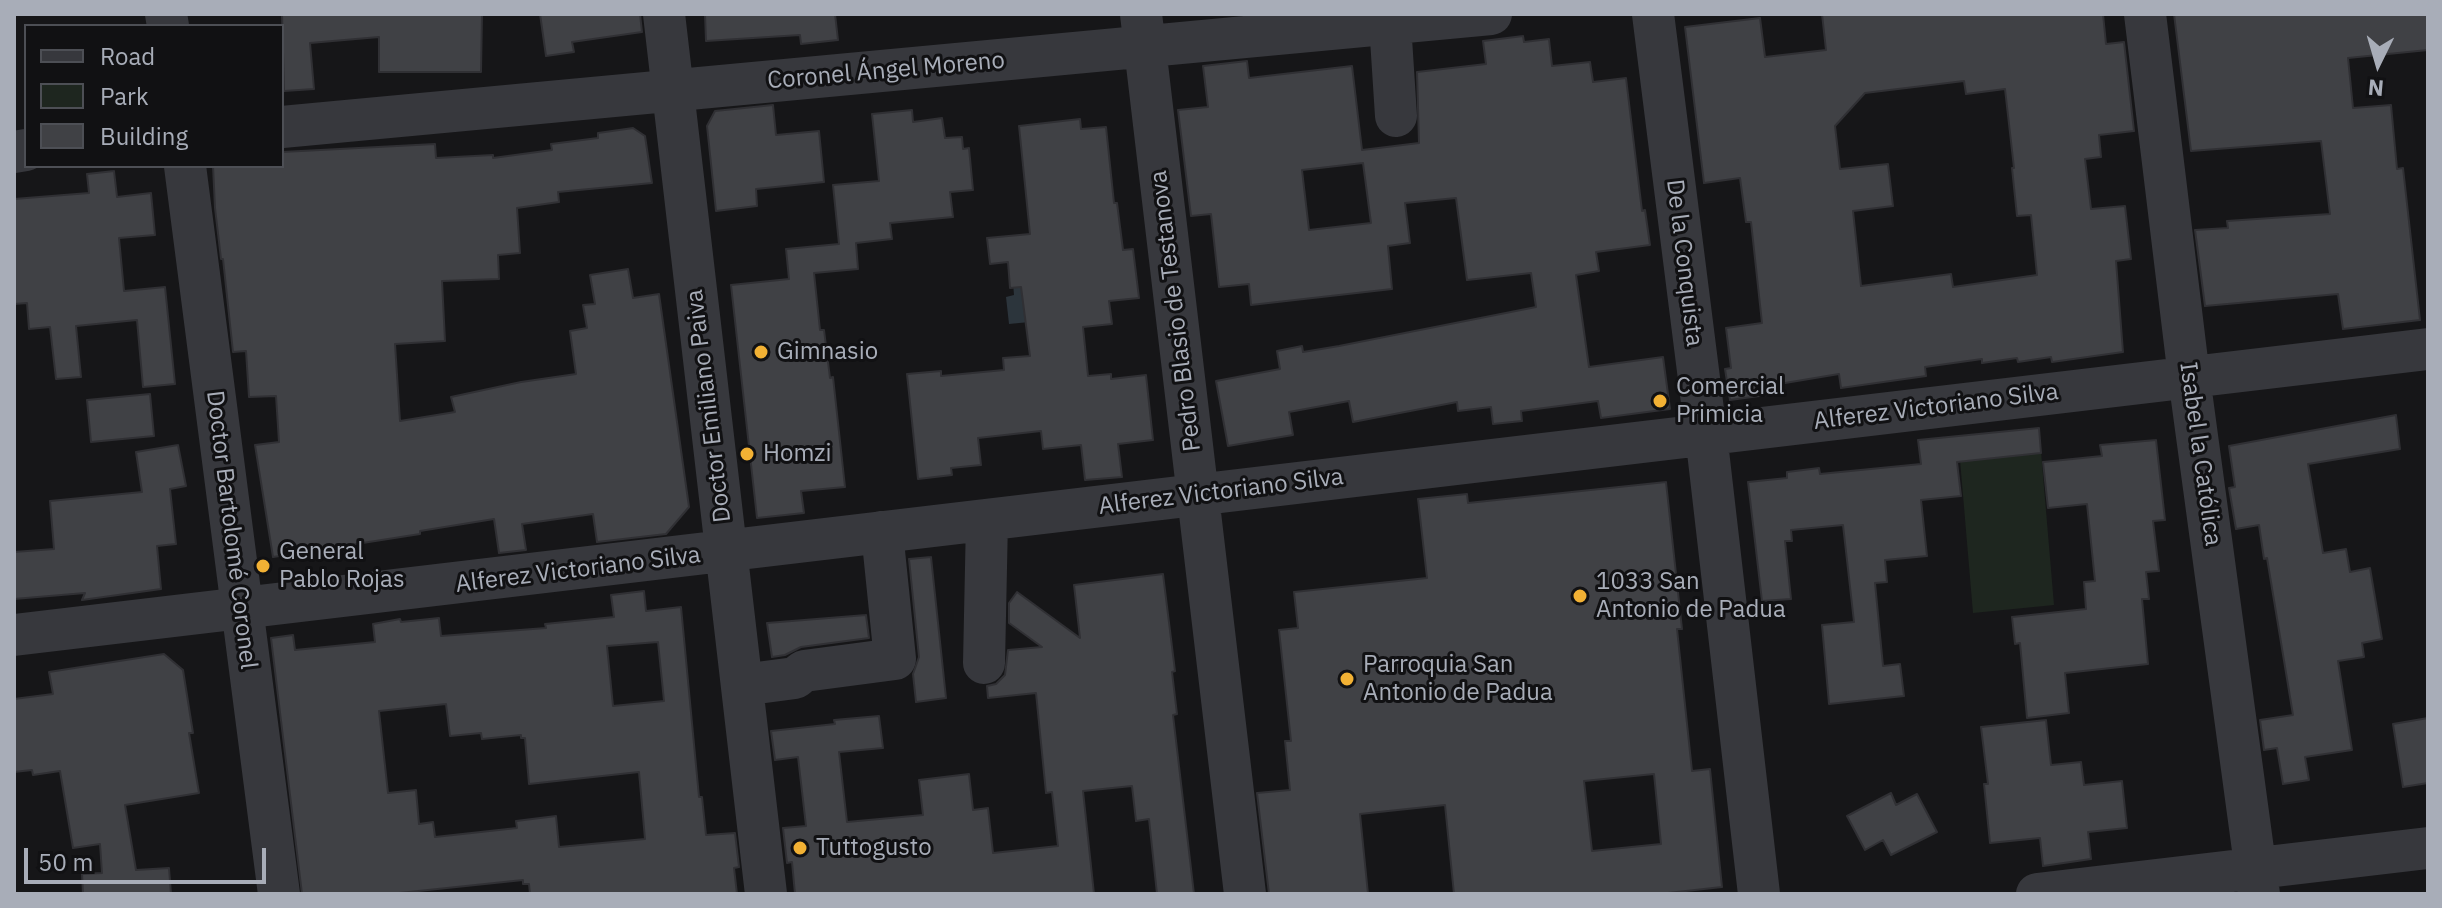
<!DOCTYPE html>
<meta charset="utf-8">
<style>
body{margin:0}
#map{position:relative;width:2442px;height:908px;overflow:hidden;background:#161618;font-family:"IBM Plex Sans",sans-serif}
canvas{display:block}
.frame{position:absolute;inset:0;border:16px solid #a8adb8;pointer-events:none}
.legend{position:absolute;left:24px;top:24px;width:260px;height:144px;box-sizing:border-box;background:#111113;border:2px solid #4d4f55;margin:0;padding:10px 14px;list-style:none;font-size:24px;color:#a8adb8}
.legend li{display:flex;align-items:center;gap:16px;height:40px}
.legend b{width:40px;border:2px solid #4d4f55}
.north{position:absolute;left:2338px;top:24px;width:80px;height:80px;-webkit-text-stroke:6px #111113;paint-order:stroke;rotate:185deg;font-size:22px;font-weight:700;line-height:32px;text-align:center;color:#a8adb8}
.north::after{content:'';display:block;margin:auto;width:28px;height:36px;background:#a8adb8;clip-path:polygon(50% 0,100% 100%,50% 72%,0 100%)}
.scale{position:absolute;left:24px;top:848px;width:242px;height:36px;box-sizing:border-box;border:4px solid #a8adb8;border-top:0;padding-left:10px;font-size:24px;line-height:28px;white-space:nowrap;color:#a8adb8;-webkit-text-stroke:6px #111113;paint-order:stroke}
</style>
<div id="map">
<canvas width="2442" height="908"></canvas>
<div class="frame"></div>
<ul class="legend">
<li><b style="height:10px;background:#37383d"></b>Road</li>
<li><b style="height:22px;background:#1e261f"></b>Park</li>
<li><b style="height:22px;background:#404145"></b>Building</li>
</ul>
<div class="north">N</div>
<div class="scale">50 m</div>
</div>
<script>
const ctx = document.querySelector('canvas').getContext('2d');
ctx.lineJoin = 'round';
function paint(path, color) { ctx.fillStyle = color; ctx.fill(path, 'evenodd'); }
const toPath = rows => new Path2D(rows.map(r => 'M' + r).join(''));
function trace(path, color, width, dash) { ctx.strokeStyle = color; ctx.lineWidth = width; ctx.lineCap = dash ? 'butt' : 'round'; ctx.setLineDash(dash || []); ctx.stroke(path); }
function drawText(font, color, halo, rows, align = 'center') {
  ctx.font = font + ' "IBM Plex Sans",sans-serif'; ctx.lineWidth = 6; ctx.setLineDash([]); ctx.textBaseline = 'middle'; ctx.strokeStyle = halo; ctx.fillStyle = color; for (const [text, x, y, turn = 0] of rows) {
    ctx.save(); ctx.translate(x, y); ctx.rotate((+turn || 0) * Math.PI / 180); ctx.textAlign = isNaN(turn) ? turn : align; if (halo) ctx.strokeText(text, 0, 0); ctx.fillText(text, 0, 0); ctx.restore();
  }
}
paint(toPath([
 [2040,440,2054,605,1973,613,1959,448]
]), '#1e261f');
paint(toPath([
 [1031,281,1050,320,1009,324,1006,297,1014,295,1013,283]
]), '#2c353c');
const building = toPath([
 [282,14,482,14,481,72,379,72,379,37,310,43,314,89,284,91,282,14],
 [540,14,640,14,642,32,572,42,574,52,546,56,540,14],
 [705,14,835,14,838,40,801,44,800,35,706,41,705,14],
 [1822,14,2103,14,2106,44,2124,42,2134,131,2099,135,2101,157,2085,159,2091,209,2125,206,2131,259,2116,261,2123,352,2052,362,2051,357,2018,362,2017,358,1982,363,1982,359,1925,367,1926,376,1841,388,1839,374,1773,385,1774,394,1730,400,1725,369,1731,368,1726,328,1762,323,1751,222,1746,222,1740,178,1704,183,1685,27,1760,18,1765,57,1826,50,1822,14],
 [1964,81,1966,94,2005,89,2014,168,2012,168,2017,216,2031,215,2037,275,1953,287,1951,274,1861,286,1853,211,1893,206,1888,164,1840,169,1835,126,1865,93,1964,81],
 [2174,14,2428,14,2428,50,2348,58,2353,108,2391,105,2397,169,2403,168,2420,320,2343,329,2338,294,2205,306,2195,230,2228,228,2227,221,2330,214,2321,141,2191,151,2174,14],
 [1523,36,1524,42,1549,39,1552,66,1590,62,1593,82,1626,78,1642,211,1645,210,1650,245,1596,252,1599,271,1576,275,1589,367,1663,357,1670,409,1601,418,1598,401,1521,411,1522,421,1493,424,1491,407,1458,411,1457,402,1353,422,1349,401,1289,412,1293,435,1228,446,1216,381,1280,369,1277,351,1302,346,1303,352,1339,346,1536,307,1531,273,1467,280,1456,198,1405,203,1410,243,1388,246,1392,289,1251,305,1249,284,1219,287,1211,214,1191,216,1178,110,1208,107,1203,66,1247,61,1249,78,1352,66,1362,150,1419,143,1417,72,1486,64,1483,41,1523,36],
 [1363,163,1371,223,1309,230,1302,170,1363,163],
 [773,105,776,135,819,131,824,182,756,189,757,206,716,211,707,126,715,111,773,105],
 [912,110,913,122,942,118,945,138,962,137,963,149,969,148,973,190,950,192,953,217,890,223,892,239,856,243,858,269,814,273,820,330,824,330,830,378,833,377,845,487,801,491,804,513,757,518,731,285,789,279,786,249,839,244,833,185,879,181,872,114,912,110],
 [1080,119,1081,129,1106,127,1114,203,1117,203,1123,250,1133,249,1139,298,1109,301,1112,324,1083,327,1088,376,1111,374,1111,379,1146,375,1153,440,1118,444,1122,477,1085,480,1081,445,1043,449,1041,431,978,438,981,465,951,468,952,475,918,479,907,374,941,371,941,376,1004,370,1003,358,1030,356,1021,287,1010,288,1008,262,990,264,987,238,1030,234,1019,126,1080,119],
 [633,128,645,136,652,183,558,192,559,202,517,208,520,253,498,255,499,279,442,281,445,341,395,344,400,421,455,412,451,397,521,382,576,374,570,331,587,328,583,305,595,304,590,275,628,269,633,298,659,294,689,507,666,534,597,542,593,514,522,524,526,550,499,553,494,519,420,531,420,534,273,557,255,445,279,442,276,396,249,397,246,351,233,352,223,259,221,259,215,208,213,166,282,166,282,152,435,144,436,158,493,155,493,158,552,150,551,144,598,138,598,133,633,128],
 [114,171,117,197,151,193,155,235,119,238,124,291,165,287,175,384,143,387,137,320,76,326,81,377,56,379,50,327,29,329,27,303,14,304,14,199,89,193,87,174,114,171],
 [150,394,154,436,91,442,87,400,150,394],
 [2396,415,2400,449,2308,464,2323,553,2346,549,2350,572,2370,568,2382,639,2362,643,2364,657,2338,661,2352,750,2305,757,2309,780,2283,784,2277,748,2264,750,2260,720,2293,715,2267,558,2264,559,2259,525,2236,529,2229,488,2235,487,2229,446,2396,415],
 [2039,428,2041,453,1957,462,1961,496,1921,500,1927,556,1885,560,1887,582,1875,583,1883,666,1900,664,1904,696,1829,704,1822,625,1854,622,1843,525,1791,530,1792,541,1785,541,1791,599,1762,601,1748,482,1787,478,1787,472,1819,468,1820,474,1921,464,1918,440,2039,428],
 [2156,440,2165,520,2153,521,2159,571,2146,572,2149,599,2142,599,2148,664,2065,673,2069,713,2027,718,2020,643,2015,644,2012,617,2086,609,2084,582,2095,581,2087,504,2048,508,2043,462,2102,456,2100,445,2156,440],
 [178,445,186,486,170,489,176,544,157,546,161,589,82,600,85,593,14,599,14,552,54,549,50,501,142,492,136,452,178,445],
 [1666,482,1682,629,1677,629,1692,771,1710,769,1722,887,1659,894,1454,894,1445,805,1360,814,1368,894,1269,894,1257,793,1290,790,1285,741,1291,741,1279,630,1298,628,1294,592,1427,578,1418,499,1467,494,1468,503,1666,482],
 [1654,774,1661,844,1592,851,1584,781,1654,774],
 [931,557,946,698,916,702,913,674,919,657,909,559,931,557],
 [1163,574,1175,671,1172,672,1177,714,1173,715,1194,894,1157,894,1149,819,1136,821,1132,786,1083,791,1094,894,795,894,792,862,787,863,783,828,806,826,798,757,775,760,771,731,835,724,834,720,879,716,883,748,839,752,847,822,923,815,919,780,969,774,973,810,988,808,993,853,1058,846,1052,792,1046,793,1036,693,988,698,987,686,996,684,1005,675,1008,650,1042,647,1009,623,1009,603,1017,592,1080,638,1074,585,1163,574],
 [644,591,646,611,681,607,699,797,702,797,706,835,735,833,739,867,734,868,737,894,530,894,529,884,523,884,523,880,390,894,302,894,271,638,293,635,295,650,375,642,373,624,400,619,401,622,439,618,441,636,546,628,545,624,614,617,611,595,644,591],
 [658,642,664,701,613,706,607,646,658,642],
 [446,704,450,736,481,733,482,739,521,735,521,738,525,738,529,784,639,772,645,839,559,847,556,816,516,821,517,828,435,837,433,822,419,824,416,790,388,793,379,711,446,704],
 [866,615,869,638,801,647,785,655,772,657,767,623,866,615],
 [164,654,183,670,193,733,189,733,199,793,125,805,136,870,169,868,171,894,83,894,82,874,102,873,100,844,73,848,60,771,33,775,32,770,14,772,14,699,53,694,49,672,164,654],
 [2428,718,2428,783,2403,787,2393,724,2428,718],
 [2046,720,2051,765,2081,762,2084,785,2122,781,2127,828,2088,832,2091,859,2043,866,2040,838,1990,843,1984,784,1988,784,1981,727,2046,720],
 [1891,793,1896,805,1917,794,1937,832,1891,855,1883,840,1865,850,1847,816,1891,793]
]);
paint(building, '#404145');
trace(building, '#303034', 2);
trace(toPath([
 [166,14,168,26],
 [664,14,766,894],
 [1141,14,1245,894],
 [1653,14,1706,434,1759,894],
 [2145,14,2189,377,2259,894],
 [1390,23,1396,116],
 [282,127,1491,14],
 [14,152,26,150],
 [185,166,279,894],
 [14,635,2428,349],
 [984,663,987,520],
 [742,685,795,678,804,671,895,659,882,532],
 [2037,894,2428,848]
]), '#37383d', 42);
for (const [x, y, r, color] of [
 [761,352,8,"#f2b134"],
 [1660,401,8,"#f2b134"],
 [747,454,8,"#f2b134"],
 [263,566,8,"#f2b134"],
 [1580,596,8,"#f2b134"],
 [1347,679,8,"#f2b134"],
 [800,848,8,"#f2b134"]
]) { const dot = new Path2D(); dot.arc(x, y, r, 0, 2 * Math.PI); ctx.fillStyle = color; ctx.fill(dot); trace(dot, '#111113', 3); }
drawText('24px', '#a8adb8', '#111113', [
 ["Coronel Ángel Moreno",886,71,-5],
 ["De la Conquista",1684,263,83],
 ["Pedro Blasio de Testanova",1176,311,-97],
 ["Doctor Emiliano Paiva",709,406,-97],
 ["Alferez Victoriano Silva",1936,407,-7],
 ["Isabel la Católica",2200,454,82],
 ["Alferez Victoriano Silva",1221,492,-7],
 ["Doctor Bartolomé Coronel",231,530,83],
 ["Alferez Victoriano Silva",578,570,-7]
]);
drawText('24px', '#a8adb8', '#111113', [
 ["Gimnasio",777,352],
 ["Comercial",1676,387],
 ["Primicia",1676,415],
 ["Homzi",763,454],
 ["General",279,552],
 ["Pablo Rojas",279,580],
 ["1033 San",1596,582],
 ["Antonio de Padua",1596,610],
 ["Parroquia San",1363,665],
 ["Antonio de Padua",1363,693],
 ["Tuttogusto",816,848]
], 'left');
</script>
